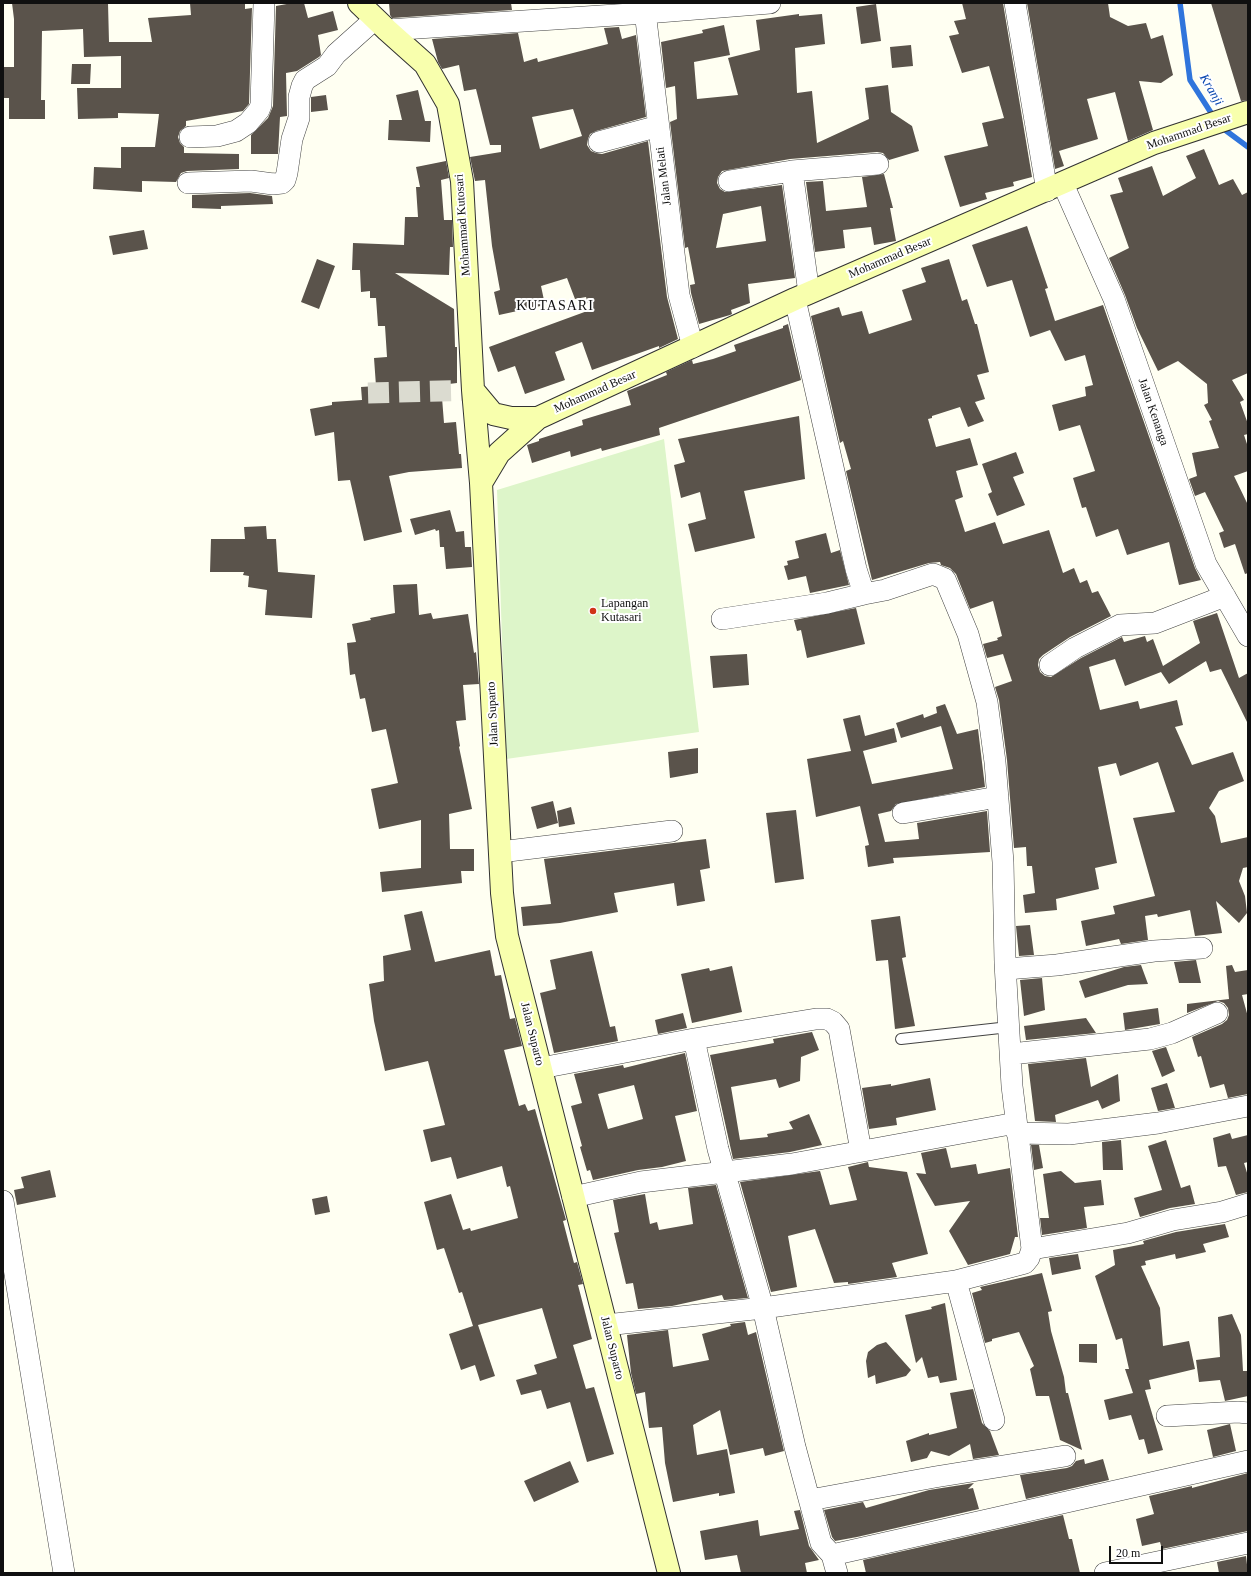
<!DOCTYPE html>
<style>
body{margin:0}
#map{position:relative;width:1251px;height:1576px;overflow:hidden;background:#fffff2;font-family:"Times New Roman",serif}
canvas{display:block}
.frame{position:absolute;inset:0;border:4px solid #101010;pointer-events:none}
.scale{position:absolute;left:1109px;top:1546px;width:54px;height:18px;box-sizing:border-box;border:2px solid #101010;border-top:0;padding-left:5px;font-size:12px;line-height:14px;white-space:nowrap;color:#101010;-webkit-text-stroke:3px #fff;paint-order:stroke}
</style>
<div id="map">
<canvas width="1251" height="1576"></canvas>
<div class="frame"></div>
<div class="scale">20 m</div>
</div>
<script>
const ctx = document.querySelector('canvas').getContext('2d');
ctx.lineJoin = 'round';
function paint(path, color) { ctx.fillStyle = color; ctx.fill(path, 'evenodd'); }
const toPath = rows => new Path2D(rows.map(r => 'M' + r).join(''));
function trace(path, color, width, dash) { ctx.strokeStyle = color; ctx.lineWidth = width; ctx.lineCap = dash ? 'butt' : 'round'; ctx.setLineDash(dash || []); ctx.stroke(path); }
function drawText(font, color, halo, rows, align = 'center') {
  ctx.font = font + ' "Times New Roman",serif'; ctx.lineWidth = 4; ctx.setLineDash([]); ctx.textBaseline = 'middle'; ctx.strokeStyle = halo; ctx.fillStyle = color; for (const [text, x, y, turn = 0] of rows) {
    ctx.save(); ctx.translate(x, y); ctx.rotate((+turn || 0) * Math.PI / 180); ctx.textAlign = isNaN(turn) ? turn : align; if (halo) ctx.strokeText(text, 0, 0); ctx.fillText(text, 0, 0); ctx.restore();
  }
}
paint(toPath([
 [664,439,699,732,506,759,497,490]
]), '#ddf5c9');
trace(toPath([
 [1180,3,1190,80,1215,119],
 [1221,127,1248,147]
]), '#3075dc', 5.5);
paint(toPath([
 [12,3,108,3,109,42,152,42,148,18,191,15,190,3,245,3,245,9,252,8,249,104,243,111,186,121,186,126,180,131,178,137,180,143,184,147,184,153,239,154,239,169,187,171,181,173,176,182,142,181,142,192,93,189,94,167,121,168,121,147,155,147,159,114,118,113,118,118,78,119,77,88,121,88,121,56,84,57,83,29,42,31,41,100,45,100,45,119,9,119,9,98,3,98,3,67,14,67,14,19],
 [292,3,304,3,308,18,333,11,338,30,318,35,321,55,319,57,297,71,286,73,287,116,280,117,278,154,251,154,251,135,268,118,273,106,276,6],
 [389,3,511,3,512,10,392,18,390,15],
 [962,3,1003,3,1032,177,1013,182,1014,186,985,193,987,199,960,207,944,156,988,146,982,123,1004,118,989,66,962,73,949,36,959,34,954,21,966,19],
 [1027,3,1108,3,1110,17,1128,26,1146,23,1151,39,1163,35,1173,75,1161,83,1139,81,1153,130,1128,141,1115,92,1087,99,1098,139,1059,151,1064,166,1055,169],
 [1211,3,1248,3,1248,100,1241,101],
 [876,4,881,41,861,44,856,7],
 [799,14,799,16,822,14,825,44,795,48,797,93,812,91,817,143,869,119,865,88,888,85,891,112,912,126,919,151,889,160,883,153,877,152,790,159,722,171,718,177,717,183,720,189,725,192,782,185,795,278,748,284,750,303,731,310,732,314,730,315,699,324,691,293,690,285,695,284,688,247,685,248,670,122,677,119,675,86,666,88,661,42,703,33,702,30,724,25,730,55,694,62,697,99,738,95,728,58,760,50,756,20],
 [761,206,766,241,716,248,723,214],
 [619,27,622,39,636,35,646,117,596,131,590,134,588,139,587,145,591,151,596,153,602,154,648,141,667,297,678,339,659,348,659,346,592,370,582,342,555,352,565,380,525,394,515,366,498,372,489,347,590,310,586,297,575,299,567,278,541,286,545,305,499,315,494,292,500,290,492,246,485,180,475,181,470,157,501,152,501,145,490,145,476,89,464,91,459,65,442,69,438,62,432,39,518,33,524,62,537,58,538,62,608,44,604,28],
 [573,109,582,136,540,149,532,117],
 [911,45,913,66,892,68,890,47],
 [72,64,91,64,90,84,71,84],
 [418,90,425,121,431,121,430,142,388,140,389,120,402,120,396,95],
 [326,95,328,110,311,112,311,97],
 [1204,149,1219,185,1233,179,1242,195,1248,192,1248,373,1232,380,1244,400,1240,402,1248,424,1248,434,1244,435,1248,447,1248,471,1234,476,1248,505,1248,573,1245,574,1235,544,1224,548,1219,533,1224,531,1205,492,1195,496,1189,479,1197,476,1192,453,1219,448,1209,421,1212,420,1204,405,1208,403,1207,384,1178,361,1158,371,1137,328,1125,295,1109,258,1129,248,1110,195,1123,192,1118,178,1152,166,1163,196,1196,178,1186,156],
 [446,161,449,178,441,180,444,220,452,220,453,247,450,247,449,275,395,273,454,309,455,347,457,347,457,383,441,385,444,423,456,422,459,454,461,454,462,468,409,472,389,476,402,532,364,541,350,480,338,481,334,432,315,436,310,409,332,405,332,402,362,400,361,387,376,386,374,358,387,357,385,326,378,326,376,298,370,298,370,291,361,292,360,270,352,270,353,243,404,245,405,217,418,217,416,187,420,187,416,167],
 [884,174,893,208,890,208,896,241,874,245,871,227,843,230,845,248,815,252,806,182,823,181,826,211,867,207,862,177],
 [250,193,272,196,273,204,221,206,221,209,192,208,192,195],
 [1027,226,1048,288,1045,289,1055,321,1103,305,1195,568,1201,580,1179,585,1169,542,1127,555,1118,529,1096,537,1086,507,1082,508,1073,478,1095,471,1080,425,1059,431,1052,405,1086,396,1085,387,1093,385,1085,355,1065,361,1050,330,1030,337,1012,280,987,287,972,245],
 [144,230,148,249,113,255,109,236],
 [317,259,335,266,319,309,301,302],
 [949,259,962,301,967,299,975,324,977,324,989,372,977,375,985,399,975,402,984,421,968,427,960,407,932,416,932,418,928,419,936,447,970,438,978,465,956,471,963,497,955,500,965,532,995,522,1003,544,1049,530,1063,573,1074,568,1080,583,1087,580,1092,593,1098,591,1111,616,1070,637,1043,655,1039,659,1038,665,1040,672,1045,676,1051,677,1081,658,1122,637,1124,642,1145,636,1147,642,1153,639,1163,666,1200,643,1193,621,1217,613,1239,678,1248,673,1248,724,1221,669,1210,672,1206,661,1169,684,1161,672,1125,686,1115,659,1089,667,1100,710,1138,701,1140,709,1177,700,1183,725,1175,727,1192,765,1233,752,1244,781,1219,791,1209,808,1215,816,1221,843,1248,837,1248,867,1243,868,1239,881,1245,896,1247,913,1239,923,1216,901,1222,933,1195,936,1190,910,1158,917,1157,914,1145,916,1148,940,1121,944,1119,939,1086,946,1081,921,1115,914,1113,906,1155,896,1133,818,1175,812,1158,762,1120,776,1116,763,1098,767,1117,863,1095,868,1099,889,1056,899,1057,910,1025,913,1023,895,1035,893,1032,866,1027,866,1026,847,1014,848,1007,760,999,700,995,687,1012,681,1003,654,987,658,983,644,998,640,997,638,1002,636,993,601,970,609,956,574,950,568,941,565,940,562,929,563,872,580,846,471,851,469,843,441,840,443,811,316,839,307,842,316,862,311,869,334,912,320,902,290,926,282,921,268],
 [788,324,801,380,659,428,660,435,602,451,601,448,571,457,570,451,532,463,527,445,539,441,539,439,583,425,582,420,631,405,627,391,667,375,666,372,692,360,693,364,713,359,736,351,734,345,783,328,783,326],
 [799,416,805,479,744,491,755,538,695,552,688,524,706,519,700,492,681,498,674,465,685,462,678,439],
 [1016,452,1024,473,1013,477,1025,505,997,516,988,494,992,492,982,464],
 [450,510,456,532,464,531,465,547,471,547,472,567,446,569,444,547,440,547,439,530,436,531,435,529,415,535,410,519],
 [266,526,267,539,276,539,278,572,315,575,312,618,265,615,267,590,248,587,249,576,243,575,244,572,210,572,211,539,245,539,244,527],
 [826,533,831,553,840,550,849,585,810,593,806,576,788,580,784,566,788,565,787,561,799,558,795,541],
 [417,584,419,615,431,613,433,619,468,614,474,653,476,652,479,684,463,685,466,720,456,721,460,746,459,747,472,809,449,814,450,849,474,849,474,871,461,871,462,883,382,892,380,872,421,868,421,820,379,829,371,789,398,783,386,729,372,732,365,698,360,699,355,674,350,675,347,643,356,642,352,624,371,620,370,618,395,613,393,585],
 [856,608,865,644,807,658,801,630,797,631,794,620],
 [747,654,749,685,713,688,710,656],
 [945,704,957,734,978,729,985,787,896,804,891,811,878,814,885,842,919,839,917,823,987,811,990,852,893,858,894,863,868,867,865,846,869,845,860,806,816,817,807,759,851,751,843,719,860,715,865,736,894,728,897,742,863,751,872,784,953,769,941,726,901,738,896,723,923,714,924,718,937,713,936,707],
 [698,748,698,773,670,778,668,752],
 [553,801,558,823,537,829,531,807],
 [571,807,575,824,559,827,557,811],
 [796,810,804,879,775,883,766,813],
 [706,839,710,868,700,870,705,901,677,906,674,883,614,893,618,912,560,923,523,926,521,907,551,904,544,859],
 [422,911,435,962,490,950,495,976,501,975,510,1019,515,1018,522,1046,504,1050,519,1106,525,1104,528,1111,535,1109,566,1220,563,1221,574,1263,577,1262,583,1284,578,1285,592,1339,573,1345,586,1389,594,1387,614,1454,587,1462,570,1402,547,1409,541,1390,521,1395,516,1380,537,1374,534,1365,557,1358,542,1308,478,1325,495,1376,480,1381,475,1365,461,1370,449,1334,473,1326,462,1292,459,1293,444,1248,437,1250,424,1202,451,1194,463,1230,470,1228,471,1231,518,1218,510,1186,507,1187,502,1166,457,1179,451,1157,431,1162,423,1130,445,1125,428,1061,385,1071,374,1021,369,984,384,981,383,956,411,950,404,915],
 [900,916,906,957,902,958,915,1026,895,1029,888,960,876,961,871,920],
 [1030,925,1034,955,1019,956,1016,926],
 [592,951,610,1027,615,1026,618,1041,554,1053,540,993,556,989,550,960],
 [1196,960,1201,983,1179,983,1174,962],
 [1141,965,1148,984,1128,985,1085,998,1079,981,1124,967],
 [1232,965,1235,972,1248,970,1248,994,1242,995,1248,1017,1248,1094,1228,1098,1224,1084,1210,1088,1201,1056,1198,1057,1192,1037,1222,1024,1227,1020,1229,1015,1228,1008,1224,1003,1218,1001,1187,1013,1187,1004,1229,999,1226,966],
 [732,966,742,1012,692,1023,681,974,709,968,710,971],
 [1042,978,1045,1010,1024,1016,1020,980],
 [1158,1008,1160,1024,1125,1030,1123,1013],
 [683,1013,687,1028,658,1034,655,1020],
 [1086,1018,1096,1033,1026,1040,1024,1026],
 [812,1032,819,1050,801,1057,800,1081,779,1088,776,1079,731,1087,740,1140,768,1137,767,1134,793,1129,789,1122,809,1114,822,1145,790,1152,733,1159,710,1055,774,1043,773,1039],
 [1166,1047,1175,1071,1162,1077,1152,1051],
 [685,1053,697,1111,675,1116,686,1161,662,1167,638,1170,593,1180,590,1170,587,1171,580,1147,582,1146,571,1106,582,1103,574,1074,623,1065,624,1068],
 [634,1085,643,1119,608,1129,598,1094],
 [1086,1058,1091,1087,1118,1074,1120,1101,1102,1109,1098,1100,1055,1115,1056,1122,1035,1121,1028,1064],
 [930,1078,936,1110,896,1118,897,1125,869,1129,862,1088,891,1084,891,1086],
 [1167,1083,1175,1108,1158,1111,1151,1088],
 [1230,1133,1232,1139,1248,1135,1248,1162,1244,1163,1248,1176,1248,1192,1236,1195,1226,1166,1218,1167,1213,1138],
 [1121,1140,1123,1170,1103,1170,1102,1142],
 [1166,1140,1181,1188,1190,1185,1195,1204,1170,1208,1140,1217,1134,1198,1162,1190,1148,1146],
 [1031,1145,1039,1145,1043,1168,1034,1170],
 [946,1148,951,1168,976,1164,978,1174,1010,1168,1018,1237,1015,1237,1010,1254,968,1265,949,1231,970,1201,935,1206,916,1173,926,1174,921,1153],
 [868,1162,869,1167,907,1172,928,1254,892,1263,897,1277,848,1284,848,1282,834,1283,815,1229,788,1236,797,1287,771,1292,740,1182,820,1171,830,1205,857,1200,848,1167],
 [50,1170,56,1197,17,1205,14,1190,24,1188,21,1177],
 [1061,1171,1075,1183,1101,1180,1104,1205,1084,1207,1087,1228,1042,1235,1040,1218,1049,1218,1043,1174],
 [716,1185,748,1298,724,1300,722,1295,672,1306,638,1309,633,1283,626,1284,614,1233,619,1232,613,1200,645,1194,650,1224,657,1222,659,1230,693,1224,688,1188],
 [327,1196,330,1212,315,1215,312,1199],
 [1225,1224,1229,1237,1203,1244,1206,1252,1176,1259,1175,1254,1145,1261,1146,1265,1141,1266,1160,1308,1163,1346,1189,1341,1195,1369,1149,1380,1151,1389,1145,1390,1163,1450,1148,1454,1144,1439,1139,1440,1131,1415,1109,1420,1104,1400,1133,1393,1125,1369,1129,1369,1122,1338,1116,1340,1095,1276,1115,1265,1113,1250,1144,1244,1143,1241,1176,1232],
 [1078,1254,1081,1269,1052,1275,1049,1258],
 [1042,1273,1052,1311,1048,1312,1051,1331,1064,1377,1066,1393,1068,1393,1082,1450,1060,1440,1049,1396,1036,1396,1030,1369,1034,1366,1019,1332,992,1339,992,1341,985,1343,972,1293,982,1290,980,1287],
 [945,1303,957,1380,940,1383,938,1376,928,1378,922,1357,916,1363,905,1315,932,1309,931,1307],
 [1232,1314,1241,1335,1243,1371,1248,1371,1248,1396,1225,1401,1220,1380,1199,1382,1196,1360,1220,1357,1218,1317],
 [745,1322,748,1335,756,1332,784,1451,765,1456,763,1448,730,1455,720,1410,693,1425,697,1455,727,1449,735,1493,719,1496,719,1493,673,1502,665,1463,662,1427,649,1428,645,1392,636,1394,631,1373,627,1335,668,1330,673,1367,709,1360,702,1334,731,1326,730,1324],
 [886,1342,911,1370,906,1376,876,1384,875,1375,868,1378,866,1361,868,1352,877,1345],
 [1079,1344,1097,1344,1097,1363,1079,1362],
 [973,1389,982,1423,990,1431,999,1455,973,1459,970,1444,949,1456,931,1451,927,1458,911,1462,906,1441,929,1433,929,1435,957,1428,950,1393],
 [1230,1424,1236,1451,1213,1457,1207,1430],
 [1084,1459,1085,1464,1103,1459,1109,1480,1026,1499,1020,1475,1067,1468,1072,1466,1076,1461],
 [570,1461,579,1482,534,1502,524,1481],
 [1248,1473,1248,1531,1162,1549,1160,1542,1142,1546,1136,1519,1154,1514,1149,1496,1192,1486,1192,1488],
 [974,1483,968,1489,973,1488,979,1509,857,1537,835,1541,832,1537,824,1510,863,1502,866,1508,929,1490],
 [800,1510,809,1546,819,1560,805,1563,807,1573,741,1573,737,1555,705,1560,700,1531,758,1520,760,1536,799,1529,794,1511],
 [1063,1515,1069,1539,1072,1539,1080,1573,866,1573,863,1560],
 [1246,1556,1248,1573,1219,1573,1217,1562]
]), '#5a534b');
trace(toPath([
 [368,393,473,390]
]), '#dbdbd0', 21, [21, 10]);
const lane = toPath([
 [901,1039,1009,1027]
]);
const street = toPath([
 [644,3,679,295,693,347],
 [1015,3,1047,191],
 [387,30,646,13,770,3],
 [190,137,217,136,236,131,248,123,259,110,261,105,264,3],
 [599,142,659,126],
 [792,171,809,293],
 [729,181,792,171,878,164],
 [188,183,251,181,273,184,282,183,285,180,287,173,292,139,299,118,299,97,302,86,305,80,327,66,336,54,375,19],
 [1063,184,1114,299,1206,564,1248,636],
 [722,619,827,603,864,594],
 [1050,665,1075,648,1120,625,1155,623,1225,596],
 [903,813,998,797],
 [500,852,672,831],
 [1006,969,1057,965,1154,951,1202,948],
 [694,1039,718,1149,763,1308,795,1447,821,1543,832,1555],
 [1011,1054,1150,1039,1172,1033,1217,1013],
 [541,1068,694,1039,816,1019,827,1019,833,1022,839,1029,861,1151],
 [1017,1133,1069,1134,1158,1123,1248,1106],
 [573,1197,641,1182,792,1164,1016,1123],
 [3,1201,64,1573],
 [1032,1249,1128,1233,1173,1220,1222,1212,1248,1204],
 [956,1281,994,1420],
 [606,1325,763,1308,956,1281,1025,1263,1029,1258,1032,1249,1012,1086,1005,963,1003,862,995,762,987,702,968,634,945,579,933,574,885,590,864,594,856,569,795,299],
 [1167,1416,1238,1412,1248,1413],
 [810,1500,935,1477,1065,1456],
 [837,1573,832,1555,1248,1461],
 [1105,1573,1248,1543]
]);
const secondary = toPath([
 [359,3,387,30,425,64,448,104,462,181,473,390,481,483,502,893,507,936,669,1573],
 [473,390,493,414,511,418,538,418],
 [481,483,499,453,538,418,795,299,1154,143,1248,112]
]);
trace(lane, '#434343', 12);
trace(street, '#434343', 22);
trace(secondary, '#323232', 24);
trace(lane, '#fff', 10);
trace(street, '#fff', 21);
trace(secondary, '#f8ffad', 22);
for (const [x, y, r, color] of [
 [593,611,4,"#d03317"]
]) { const dot = new Path2D(); dot.arc(x, y, r, 0, 2 * Math.PI); ctx.fillStyle = color; ctx.fill(dot); trace(dot, '#fff', 1.5); }
drawText('12px', '#101010', '#fff', [
 ["Mohammad Besar",1189,132,-19],
 ["Jalan Melati",664,176,-97],
 ["Mohammad Kutosari",463,225,-94],
 ["Mohammad Besar",890,258,-23],
 ["Mohammad Besar",595,392,-24],
 ["Jalan Kenanga",1153,412,71],
 ["Jalan Suparto",493,714,-93],
 ["Jalan Suparto",532,1034,76],
 ["Jalan Suparto",612,1348,76]
]);
drawText('12px', '#101010', '#fff', [
 ["Lapangan",601,604],
 ["Kutasari",601,618]
], 'left');
drawText('italic 13px', '#0a47b0', '#fff', [
 ["Kranji",1211,90,60]
]);
ctx.letterSpacing = '1px';
drawText('14px', '#101010', '#fff', [
 ["KUTASARI",555,306]
]);
ctx.letterSpacing = '0px';
</script>
